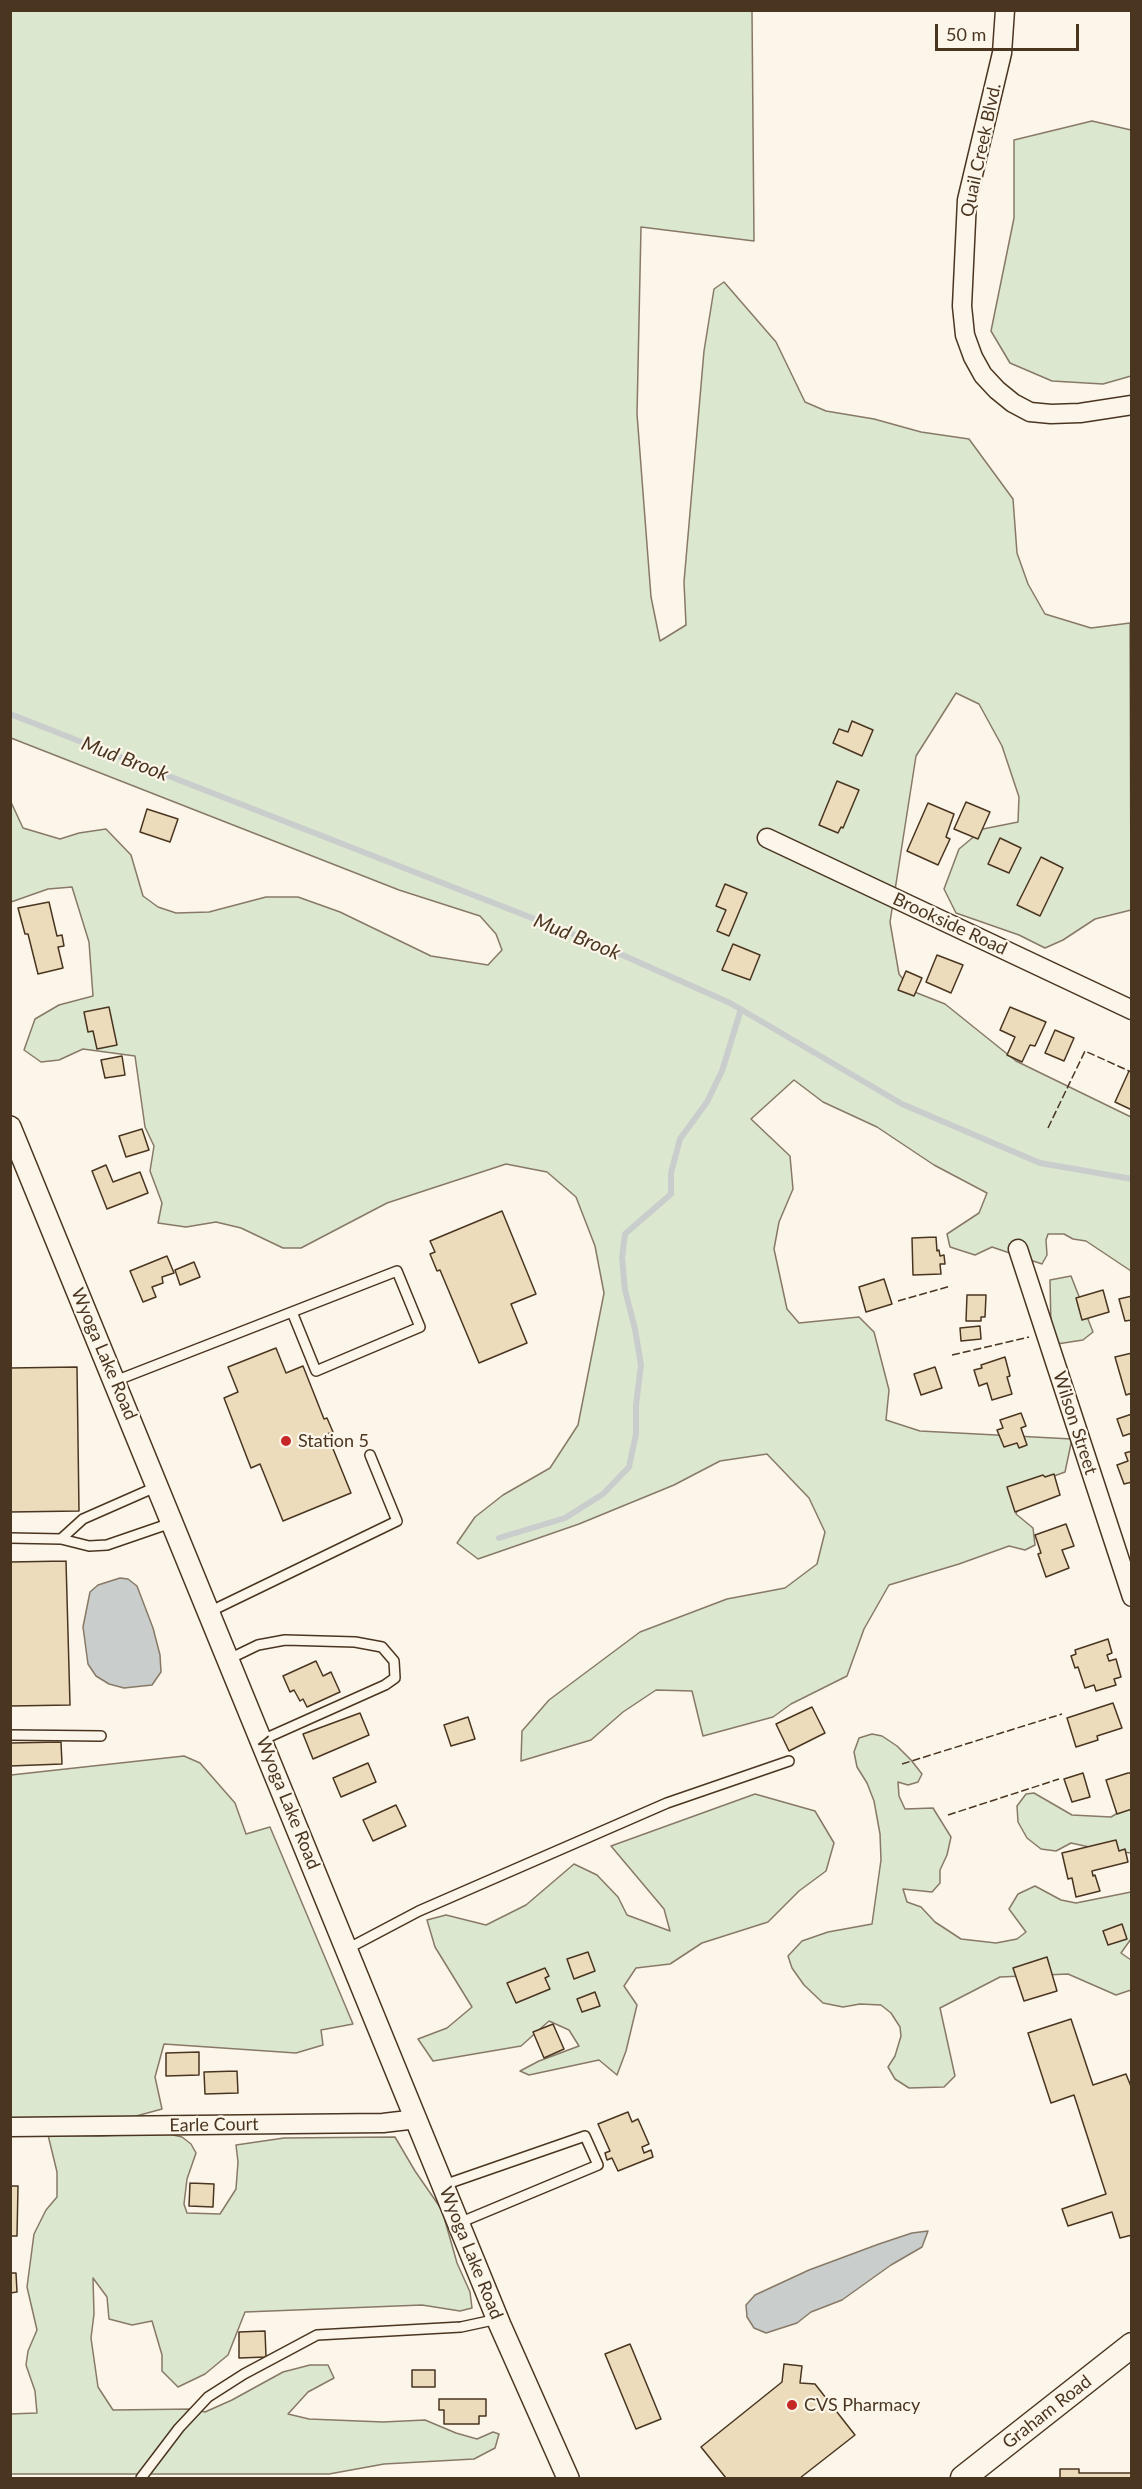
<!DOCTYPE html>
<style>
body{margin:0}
#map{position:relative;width:1142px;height:2489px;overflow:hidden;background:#fbf6e9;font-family:Lato,sans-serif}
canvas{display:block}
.frame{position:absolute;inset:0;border:12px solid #4a3520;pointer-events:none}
.scale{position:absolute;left:935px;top:24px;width:144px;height:27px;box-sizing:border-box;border:3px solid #4a3520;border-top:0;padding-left:8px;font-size:18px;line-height:21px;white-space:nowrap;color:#4a3520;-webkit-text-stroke:4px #fbf6e9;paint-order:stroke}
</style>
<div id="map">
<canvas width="1142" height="2489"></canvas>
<div class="frame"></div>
<div class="scale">50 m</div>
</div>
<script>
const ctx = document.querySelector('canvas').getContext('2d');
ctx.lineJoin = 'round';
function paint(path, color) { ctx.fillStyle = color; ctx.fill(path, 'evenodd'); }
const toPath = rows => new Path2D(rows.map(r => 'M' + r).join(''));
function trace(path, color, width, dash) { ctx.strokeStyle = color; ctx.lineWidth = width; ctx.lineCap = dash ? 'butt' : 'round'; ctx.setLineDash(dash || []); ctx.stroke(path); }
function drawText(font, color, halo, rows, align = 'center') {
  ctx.font = font + ' Lato,sans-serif'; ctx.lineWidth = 4.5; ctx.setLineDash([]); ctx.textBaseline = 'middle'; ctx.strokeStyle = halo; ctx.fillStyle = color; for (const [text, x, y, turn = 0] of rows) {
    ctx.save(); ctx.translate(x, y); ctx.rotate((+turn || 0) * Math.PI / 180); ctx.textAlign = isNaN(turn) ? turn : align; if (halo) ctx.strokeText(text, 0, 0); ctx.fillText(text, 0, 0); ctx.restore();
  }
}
const green = toPath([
 [11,11,752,11,754,241,641,227,637,414,651,597,660,641,686,625,684,582,704,351,714,289,724,282,776,342,805,402,826,411,874,419,921,432,969,439,1013,499,1017,553,1028,584,1045,614,1091,628,1130,623,1131,910,1095,919,1063,940,1045,948,1019,935,956,913,944,889,959,849,983,829,1018,822,1019,797,1002,746,979,704,956,693,916,756,890,922,899,974,912,991,945,1004,1016,1061,1131,1117,1131,1271,1086,1241,1073,1239,1064,1234,1048,1234,1046,1240,1047,1255,1042,1264,992,1247,975,1255,950,1247,947,1234,979,1213,987,1193,934,1165,877,1127,823,1102,794,1080,751,1119,790,1156,793,1189,779,1222,774,1249,787,1309,799,1323,859,1317,874,1332,889,1390,886,1420,920,1431,1072,1439,1065,1472,1027,1486,1016,1514,1033,1528,1035,1545,1025,1550,1009,1546,959,1564,889,1585,864,1629,847,1676,791,1704,773,1717,703,1736,692,1691,656,1690,623,1712,591,1740,521,1761,522,1731,549,1700,640,1632,727,1599,785,1588,817,1564,825,1532,809,1498,767,1454,720,1461,674,1485,579,1524,478,1559,457,1543,475,1517,503,1495,550,1468,578,1425,604,1293,595,1246,576,1197,547,1172,506,1164,387,1203,301,1248,283,1248,241,1228,216,1222,186,1227,158,1223,162,1203,150,1171,154,1146,145,1127,135,1056,83,1049,59,1060,41,1062,24,1050,35,1019,59,1005,93,996,89,942,72,887,48,889,11,902,10,800,23,828,60,839,79,833,106,829,131,855,143,896,158,907,176,913,209,912,266,897,298,897,340,912,431,956,488,965,502,950,496,934,480,916,399,890,11,738,11,11],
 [1092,121,1131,130,1131,376,1103,384,1052,381,1010,363,991,331,1014,218,1014,140,1092,121],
 [1071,1276,1093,1332,1083,1340,1057,1344,1051,1328,1050,1280,1071,1276],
 [872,1734,882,1736,897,1746,911,1760,922,1774,918,1782,908,1785,898,1782,899,1796,905,1809,933,1808,951,1837,947,1855,940,1870,940,1883,932,1892,903,1889,907,1902,921,1907,935,1922,961,1939,996,1943,1017,1939,1026,1932,1009,1909,1018,1894,1035,1886,1061,1900,1076,1903,1131,1892,1131,1939,1121,1953,1131,1960,1131,1990,1116,1995,1068,1974,1000,1977,940,2008,955,2076,944,2087,909,2088,895,2079,888,2067,895,2056,901,2036,900,2027,891,2013,881,2005,860,2004,843,2007,823,2003,804,1985,792,1968,788,1956,802,1941,828,1932,872,1924,881,1860,880,1834,874,1801,867,1783,857,1767,854,1752,859,1738,872,1734],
 [184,1756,200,1763,235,1803,246,1834,270,1827,353,2024,321,2030,323,2045,296,2053,164,2044,155,2077,162,2109,96,2127,11,2127,11,1775,184,1756],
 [1034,1793,1072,1815,1111,1817,1131,1805,1131,1853,1103,1850,1071,1843,1056,1851,1041,1849,1027,1838,1018,1822,1017,1806,1026,1794,1034,1793],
 [755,1794,815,1811,834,1843,826,1871,799,1891,768,1922,702,1943,670,1964,636,1968,624,1986,637,2005,626,2051,617,2075,599,2060,529,2075,520,2071,539,2061,579,2046,569,2030,549,2021,521,2046,433,2061,418,2039,447,2028,472,2007,435,1947,427,1920,446,1915,486,1925,526,1905,574,1864,597,1875,618,1897,627,1915,670,1931,664,1909,611,1846,755,1794],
 [164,2133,182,2137,191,2144,196,2153,187,2179,184,2204,187,2213,220,2214,236,2189,238,2162,236,2145,284,2138,395,2137,415,2171,442,2210,457,2263,470,2292,472,2308,460,2311,422,2305,245,2312,228,2355,205,2374,178,2387,162,2371,162,2355,152,2321,132,2325,109,2319,107,2297,93,2278,94,2314,91,2338,98,2387,113,2410,193,2409,205,2412,232,2400,283,2372,310,2365,328,2365,334,2378,308,2392,288,2414,309,2419,383,2422,425,2420,456,2433,477,2439,493,2432,499,2434,495,2448,474,2459,384,2464,329,2474,11,2474,10,2414,37,2413,35,2391,26,2365,28,2351,37,2330,27,2287,34,2234,46,2210,57,2197,57,2172,48,2135,100,2136,164,2133]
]);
paint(green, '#dce7d0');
trace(green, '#887966', 1.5);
const water = toPath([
 [120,1578,128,1579,137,1586,153,1628,160,1655,161,1672,152,1685,124,1688,109,1684,96,1676,88,1664,83,1627,90,1592,98,1585,120,1578],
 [928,2231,922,2247,891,2265,842,2300,811,2312,797,2323,766,2333,754,2328,747,2317,746,2305,755,2295,809,2270,879,2244,912,2233,928,2231]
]);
paint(water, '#c9cecd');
trace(water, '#887966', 1.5);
trace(toPath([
 [10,714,591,941,730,1003,902,1104,1040,1163,1132,1179],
 [499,1538,565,1518,603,1494,629,1467,636,1434,636,1405,641,1365,635,1329,625,1290,622,1258,625,1234,671,1194,671,1173,680,1139,707,1102,722,1071,741,1009]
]), '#c9cecd', 6);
const building = toPath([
 [852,721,873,730,862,756,833,743,839,729,848,732,852,721],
 [837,781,859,790,843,828,841,827,838,833,819,825,837,781],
 [966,802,990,812,978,839,954,829,966,802],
 [928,803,954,814,946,837,950,839,938,865,907,851,928,803],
 [147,809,178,819,170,842,140,832,147,809],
 [1000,838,1021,848,1009,873,988,864,1000,838],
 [1041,857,1063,868,1040,916,1017,905,1041,857],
 [725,884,747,893,729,936,717,931,726,910,716,906,725,884],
 [49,902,57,936,62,935,64,946,58,947,63,968,38,974,28,934,25,934,18,908,49,902],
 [733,944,760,955,750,980,722,970,733,944],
 [937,955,963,965,951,993,926,982,937,955],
 [906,971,922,978,914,996,898,990,906,971],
 [109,1007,117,1045,97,1049,93,1031,88,1032,84,1012,109,1007],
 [1010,1007,1046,1022,1035,1046,1030,1045,1022,1062,1007,1055,1015,1037,1000,1030,1010,1007],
 [1055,1030,1074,1038,1064,1061,1045,1053,1055,1030],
 [122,1056,125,1075,105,1078,101,1060,122,1056],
 [1129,1071,1132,1072,1132,1110,1115,1102,1129,1071],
 [142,1129,149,1150,126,1157,119,1136,142,1129],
 [106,1165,113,1182,140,1172,148,1193,107,1209,92,1171,106,1165],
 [502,1211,536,1294,511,1304,527,1343,479,1363,440,1270,437,1271,430,1254,435,1252,430,1241,502,1211],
 [936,1237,937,1251,939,1250,940,1256,944,1255,945,1264,940,1264,941,1274,913,1275,912,1238,936,1237],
 [167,1256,174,1273,162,1277,163,1283,152,1287,156,1297,143,1302,130,1271,167,1256],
 [194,1262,200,1277,180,1285,175,1270,194,1262],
 [884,1279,892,1304,866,1312,859,1287,884,1279],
 [1103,1290,1109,1312,1082,1320,1076,1298,1103,1290],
 [967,1295,986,1295,985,1317,981,1317,981,1321,966,1321,967,1295],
 [1132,1296,1132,1320,1125,1321,1119,1299,1132,1296],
 [980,1326,981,1339,961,1341,960,1328,980,1326],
 [276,1348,286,1373,303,1366,324,1419,327,1418,333,1432,327,1434,351,1493,283,1521,260,1464,251,1468,224,1398,238,1392,228,1367,276,1348],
 [1132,1353,1132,1393,1126,1395,1115,1357,1132,1353],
 [1005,1357,1010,1376,1007,1377,1012,1394,992,1400,987,1383,979,1386,974,1370,982,1368,981,1365,1005,1357],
 [77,1367,79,1511,10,1512,10,1368,77,1367],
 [935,1367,942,1388,921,1395,914,1374,935,1367],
 [1021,1413,1026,1426,1021,1428,1027,1445,1019,1448,1017,1443,1004,1447,997,1430,1003,1428,1000,1420,1021,1413],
 [1132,1414,1132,1433,1123,1436,1117,1419,1132,1414],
 [1132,1451,1132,1482,1124,1484,1117,1465,1128,1461,1125,1453,1132,1451],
 [1054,1474,1060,1495,1015,1512,1007,1487,1043,1475,1045,1477,1054,1474],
 [1066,1524,1074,1546,1062,1550,1069,1568,1046,1577,1038,1554,1041,1553,1035,1535,1066,1524],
 [66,1561,70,1705,10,1706,10,1562,66,1561],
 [1108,1639,1112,1653,1107,1655,1109,1661,1116,1659,1121,1677,1114,1679,1116,1685,1096,1691,1094,1685,1085,1688,1078,1667,1075,1668,1071,1656,1076,1654,1075,1650,1108,1639],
 [316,1661,323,1676,331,1672,340,1692,307,1707,303,1699,300,1701,294,1690,290,1692,283,1676,316,1661],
 [1113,1703,1122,1728,1097,1736,1098,1740,1076,1747,1067,1718,1113,1703],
 [812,1707,825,1733,789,1751,776,1724,812,1707],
 [360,1713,369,1735,313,1759,303,1734,360,1713],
 [468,1717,475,1739,451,1746,444,1725,468,1717],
 [61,1742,62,1764,10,1766,10,1743,61,1742],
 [368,1763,376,1782,341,1797,333,1778,368,1763],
 [1083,1773,1090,1797,1072,1802,1064,1779,1083,1773],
 [1128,1773,1132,1773,1132,1809,1117,1814,1106,1780,1128,1773],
 [396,1805,406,1826,373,1841,363,1820,396,1805],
 [1116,1840,1119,1851,1125,1849,1128,1862,1092,1871,1093,1876,1095,1875,1100,1891,1076,1897,1072,1878,1068,1879,1062,1853,1116,1840],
 [1122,1924,1127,1939,1108,1945,1103,1931,1122,1924],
 [588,1952,595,1971,574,1979,567,1959,588,1952],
 [1047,1957,1057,1991,1024,2001,1013,1968,1047,1957],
 [545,1968,549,1976,545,1978,550,1989,516,2003,507,1983,545,1968],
 [595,1992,600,2006,582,2012,577,1999,595,1992],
 [1071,2019,1093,2085,1126,2074,1132,2089,1132,2235,1120,2238,1112,2212,1068,2226,1062,2209,1106,2194,1074,2095,1051,2103,1028,2033,1071,2019],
 [553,2024,564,2049,544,2058,533,2032,553,2024],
 [199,2052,199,2075,166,2076,166,2053,199,2052],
 [237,2071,238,2093,205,2094,204,2072,237,2071],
 [628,2112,632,2122,638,2119,649,2144,642,2147,644,2153,651,2150,653,2157,618,2171,612,2158,607,2160,605,2153,610,2151,598,2124,628,2112],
 [190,2183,214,2184,213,2207,189,2206,190,2183],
 [10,2186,18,2186,17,2236,10,2236,10,2186],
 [10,2273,16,2273,17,2292,10,2293,10,2273],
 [265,2331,266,2357,239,2358,239,2332,265,2331],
 [630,2344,661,2419,636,2429,605,2354,630,2344],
 [784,2364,802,2366,800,2383,815,2384,855,2435,800,2478,726,2478,701,2447,782,2382,784,2364],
 [412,2370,435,2370,435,2387,412,2387,412,2370],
 [439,2399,486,2399,486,2416,479,2416,479,2424,444,2424,444,2410,439,2410,439,2399],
 [1060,2469,1079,2469,1079,2473,1132,2473,1132,2478,1060,2478,1060,2469]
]);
paint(building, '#ecdcbc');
trace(building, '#4a3520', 1.5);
const service = toPath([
 [115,1381,397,1271,420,1327,316,1371,292,1312],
 [10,1538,61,1539,89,1546,107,1545,171,1523],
 [61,1539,83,1519,158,1486],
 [209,1612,397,1521,370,1455],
 [229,1659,258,1645,285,1640,355,1642,382,1647,394,1661,395,1678,385,1685,262,1740],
 [10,1735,101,1736],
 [347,1949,419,1911,667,1803,789,1761],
 [444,2185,585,2136,598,2165,459,2223],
 [141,2478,179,2428,208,2397,244,2374,317,2335,461,2327,498,2319]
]);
const minor = toPath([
 [1005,10,1002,53,967,200,962,306,965,335,973,357,983,375,997,390,1013,403,1030,412,1051,414,1080,413,1132,405],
 [767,838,1132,1010],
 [1018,1249,1132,1597],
 [10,2127,383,2123,417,2119]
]);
const tertiary = toPath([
 [10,1127,500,2325,568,2478]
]);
const secondary = toPath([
 [963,2478,1132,2345]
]);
trace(service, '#4a3520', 12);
trace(minor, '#4a3520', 21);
trace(tertiary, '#4a3520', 24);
trace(secondary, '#4a3520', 27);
trace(service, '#fbf6e9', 9);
trace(minor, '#fbf6e9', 18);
trace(tertiary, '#fbf6e9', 21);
trace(secondary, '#fbf6e9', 24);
trace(toPath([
 [1048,1128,1085,1051,1129,1071],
 [898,1301,951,1286],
 [952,1355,1029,1337],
 [902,1764,1062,1714],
 [948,1815,1059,1779]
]), '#4a3520', 1.5, [8, 3]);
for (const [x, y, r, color] of [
 [286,1441,6,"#c62828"],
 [792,2405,6,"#c62828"]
]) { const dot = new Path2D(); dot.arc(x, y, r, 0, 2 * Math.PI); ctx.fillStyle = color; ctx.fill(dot); trace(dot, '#fbf6e9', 2); }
drawText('18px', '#4a3520', '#fbf6e9', [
 ["Quail Creek Blvd.",981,150,-78],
 ["Brookside Road",950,924,25],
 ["Wyoga Lake Road",104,1354,67],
 ["Wilson Street",1075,1423,72],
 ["Wyoga Lake Road",288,1803,68],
 ["Earle Court",214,2125,-1],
 ["Wyoga Lake Road",471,2253,68],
 ["Graham Road",1047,2412,-38]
]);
drawText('18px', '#4a3520', '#fbf6e9', [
 ["Station 5",298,1441],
 ["CVS Pharmacy",804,2405]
], 'left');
drawText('italic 20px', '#4a3520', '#fbf6e9', [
 ["Mud Brook",125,759,21],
 ["Mud Brook",577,937,22]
]);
</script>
